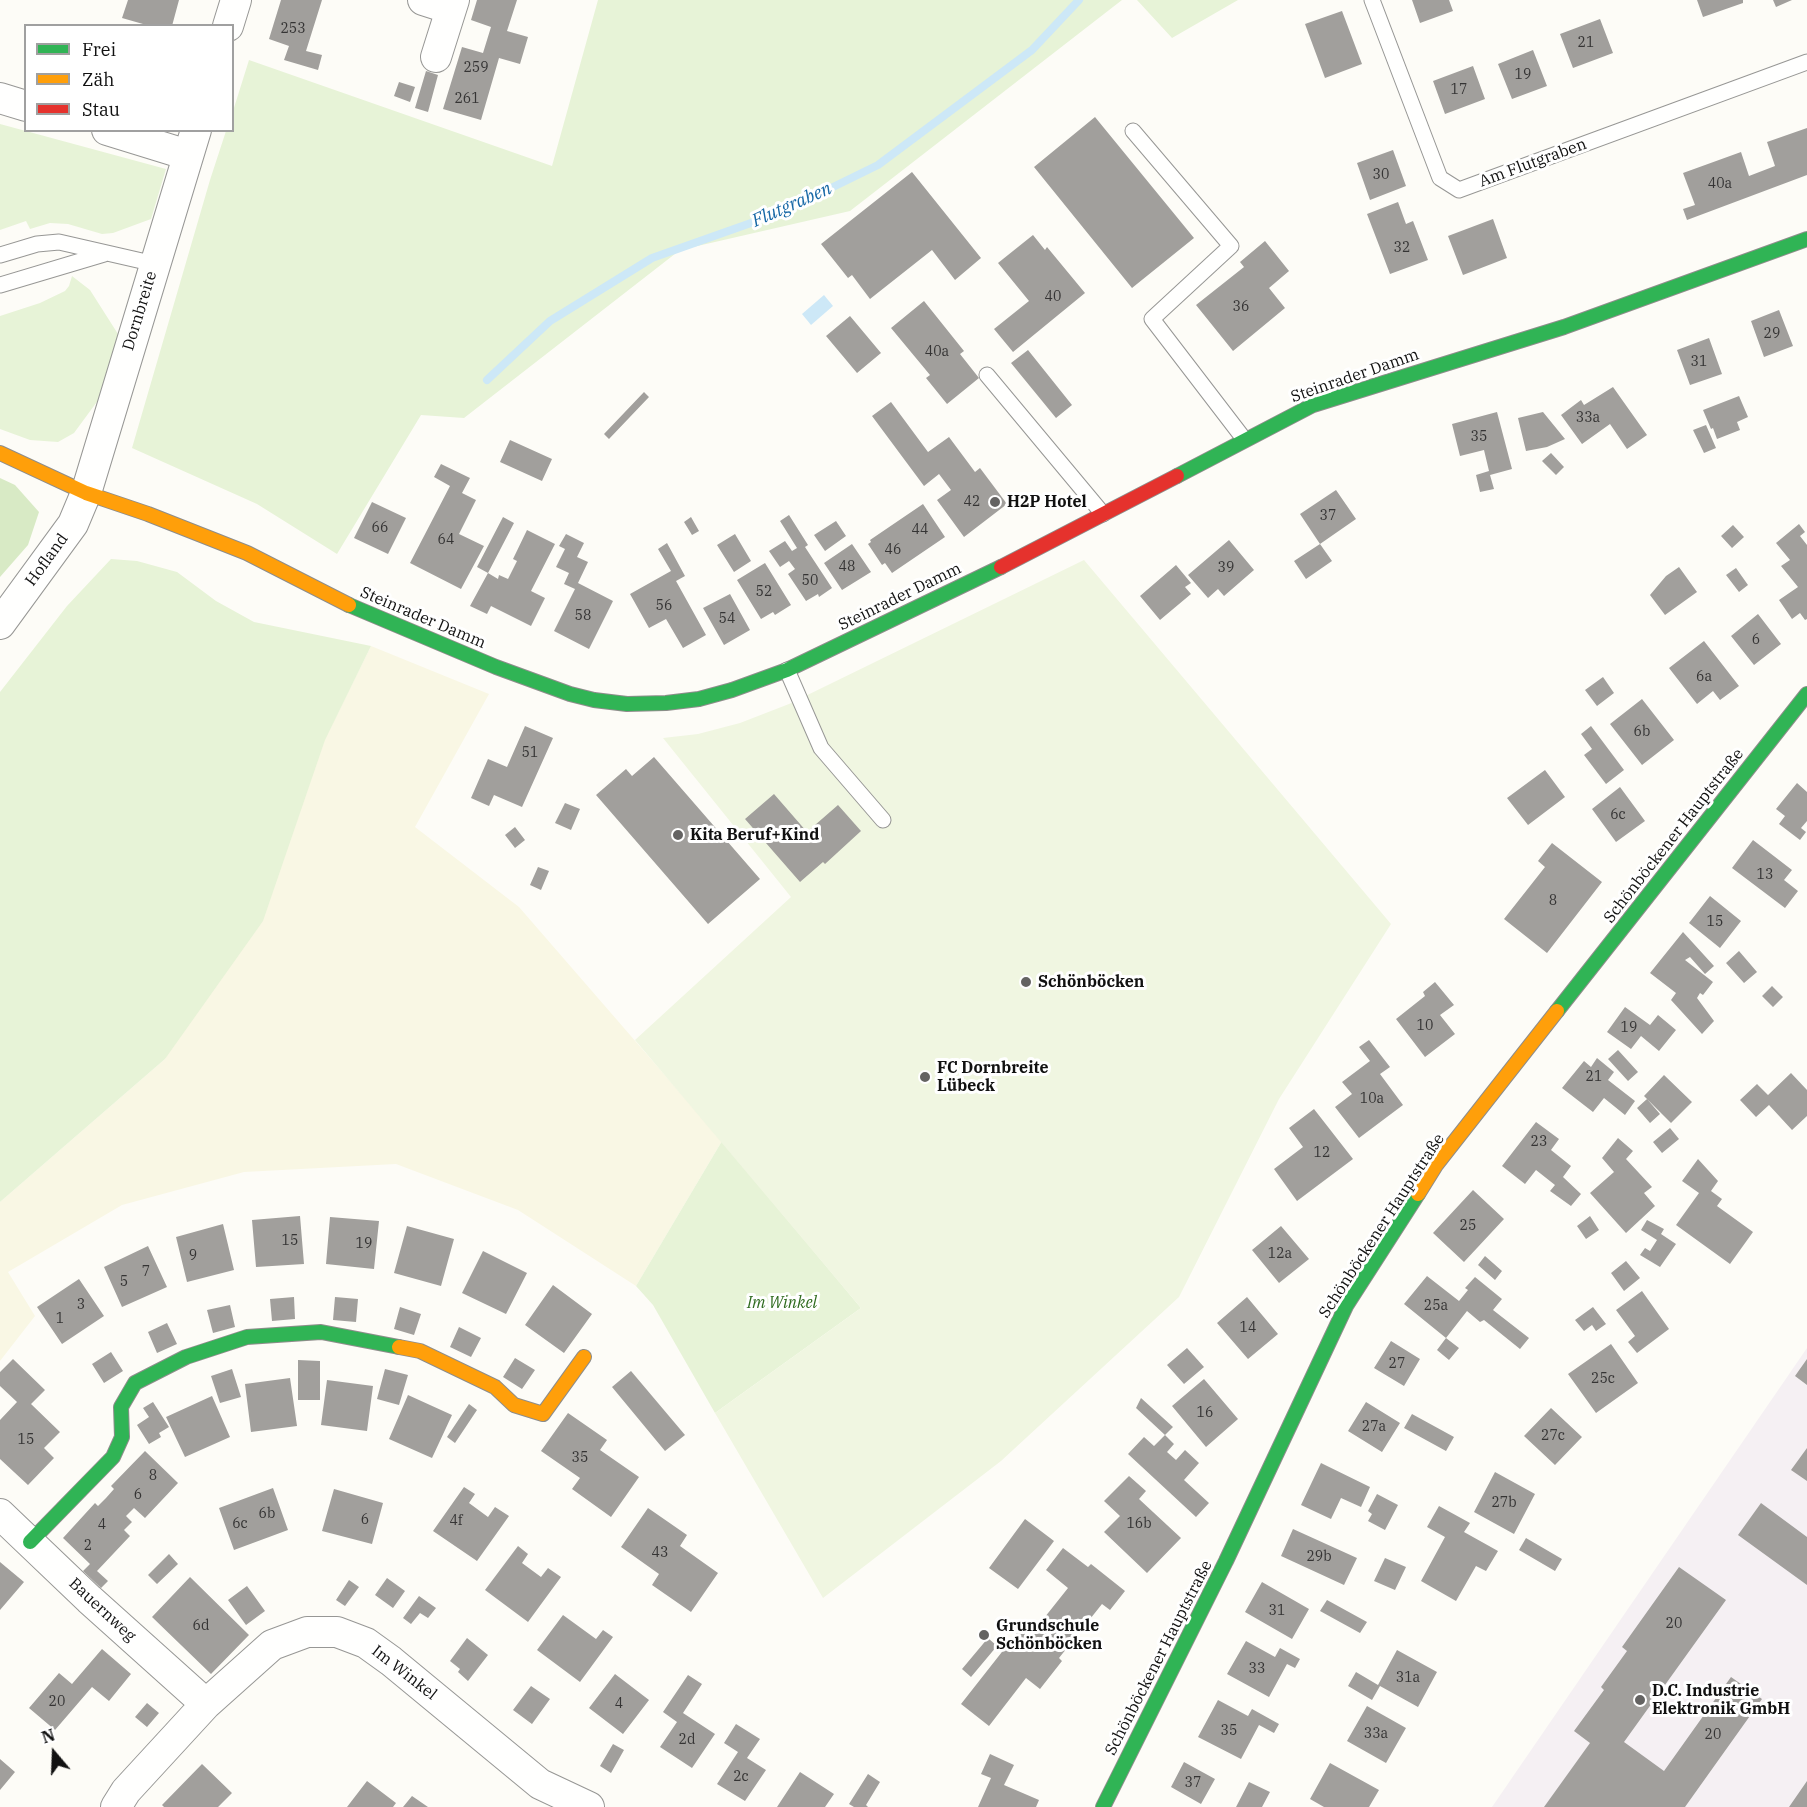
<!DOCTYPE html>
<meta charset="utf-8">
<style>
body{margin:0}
#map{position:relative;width:1807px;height:1807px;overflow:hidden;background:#fdfcf7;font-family:"IBM Plex Serif",serif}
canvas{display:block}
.legend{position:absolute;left:24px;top:24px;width:210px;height:108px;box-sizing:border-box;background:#fff;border:2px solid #a0a0a0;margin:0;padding:8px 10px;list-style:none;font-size:18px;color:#111}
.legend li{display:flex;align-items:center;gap:12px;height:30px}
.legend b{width:30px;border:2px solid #a0a0a0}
.north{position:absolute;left:24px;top:1723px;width:60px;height:60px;-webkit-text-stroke:4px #fff;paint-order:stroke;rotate:341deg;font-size:16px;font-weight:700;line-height:24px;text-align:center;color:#111}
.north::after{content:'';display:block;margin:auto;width:21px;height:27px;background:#111;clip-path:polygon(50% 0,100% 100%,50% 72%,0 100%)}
</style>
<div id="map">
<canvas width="1807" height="1807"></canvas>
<ul class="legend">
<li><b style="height:8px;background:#30b455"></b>Frei</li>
<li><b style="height:8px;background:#ff9f0a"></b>Zäh</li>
<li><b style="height:8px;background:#e5322d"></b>Stau</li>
</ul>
<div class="north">N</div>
</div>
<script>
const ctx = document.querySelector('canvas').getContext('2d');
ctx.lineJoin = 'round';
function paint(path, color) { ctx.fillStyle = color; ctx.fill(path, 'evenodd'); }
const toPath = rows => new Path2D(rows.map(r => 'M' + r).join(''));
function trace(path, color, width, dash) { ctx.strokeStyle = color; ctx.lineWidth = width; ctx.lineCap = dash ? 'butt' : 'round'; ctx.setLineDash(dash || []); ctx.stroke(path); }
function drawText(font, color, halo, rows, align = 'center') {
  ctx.font = font + ' "IBM Plex Serif",serif'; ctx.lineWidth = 6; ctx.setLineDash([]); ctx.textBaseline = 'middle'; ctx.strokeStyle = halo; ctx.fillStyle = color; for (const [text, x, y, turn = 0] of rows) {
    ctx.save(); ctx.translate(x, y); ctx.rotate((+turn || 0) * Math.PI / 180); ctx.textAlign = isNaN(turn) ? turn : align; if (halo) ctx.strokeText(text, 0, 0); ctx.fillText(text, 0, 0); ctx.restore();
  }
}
paint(toPath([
 [1807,1348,1807,1807,1492,1807]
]), '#f5f0f3');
paint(toPath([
 [371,646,489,694,415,827,519,907,722,1141,636,1286,518,1210,396,1164,244,1172,122,1205,8,1272,35,1316,0,1361,0,1202,165,1059]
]), '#f9f7e4');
paint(toPath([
 [598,0,1122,0,850,211,680,250,464,418,421,415,337,554,257,504,132,448,210,180,226,131,232,130,233,111,249,60,552,166],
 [1137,0,1238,0,1172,38],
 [0,124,166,169,151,219,113,233,102,234,68,224,50,223,30,229,26,221,0,230],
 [72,276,90,290,118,334,99,399,74,433,58,442,30,440,0,429,0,316,40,303,65,291,69,286],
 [111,559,137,561,177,572,216,601,254,622,371,646,325,740,263,921,165,1059,0,1202,0,692,67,606],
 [722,1141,861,1308,715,1413,653,1305,636,1286]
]), '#e7f3d7');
paint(toPath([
 [0,478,15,485,39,512,28,545,0,577]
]), '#d8eac5');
paint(toPath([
 [1084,560,1391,924,1279,1099,1179,1297,1001,1461,823,1598,715,1413,861,1308,635,1040,791,897,663,738,698,734,740,723,789,704]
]), '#f0f6e1');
paint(toPath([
 [824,295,833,306,811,325,802,314]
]), '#cde8f7');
trace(toPath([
 [487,380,550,321,652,258,782,212,878,165,1032,50,1079,0]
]), '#cde8f7', 8);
paint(toPath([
 [128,0,179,0,172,26,150,26,122,18],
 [281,0,322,0,306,51,322,55,318,70,284,60,289,46,269,39],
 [477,0,517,0,507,31,528,37,520,64,499,58,481,120,443,109,462,47,483,53,491,27,471,20],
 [1412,0,1449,0,1453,11,1420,23],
 [1697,0,1743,0,1743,3,1703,17],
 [1773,0,1792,0,1776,7],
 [1342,11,1362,64,1325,78,1305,24],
 [1600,19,1613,53,1573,68,1560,34],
 [1533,50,1547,86,1512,99,1498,64],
 [1473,66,1485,99,1445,114,1433,81],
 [426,71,438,75,428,112,415,108],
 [399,82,415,87,410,102,394,96],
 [1095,117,1194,238,1132,288,1034,167],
 [1807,128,1807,175,1687,220,1683,209,1695,205,1683,173,1741,152,1749,176,1775,166,1767,142],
 [1393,150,1406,186,1370,200,1357,163],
 [912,172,981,258,955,280,932,250,870,299,852,275,848,278,821,244],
 [1398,202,1406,224,1413,221,1428,260,1390,274,1367,214],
 [1493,219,1507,258,1463,275,1448,236],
 [1033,235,1045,250,1047,247,1085,293,1013,352,994,329,1029,301,998,263],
 [1265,241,1289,271,1269,288,1285,308,1233,351,1196,305,1244,267,1240,262],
 [924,301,964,351,960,354,979,378,947,404,926,378,930,375,891,328],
 [1779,310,1793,346,1764,357,1751,321],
 [850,316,881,353,857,373,826,336],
 [1709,338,1722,374,1690,385,1677,350],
 [1028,350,1072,405,1056,418,1011,363],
 [1613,387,1647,435,1627,449,1610,424,1582,444,1561,415,1581,400,1584,405],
 [644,392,649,397,609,439,604,434],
 [1739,396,1748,417,1737,422,1740,430,1717,439,1713,428,1711,429,1703,410],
 [891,402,928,452,949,437,975,472,980,468,1007,504,964,537,937,500,951,490,939,474,924,486,872,416],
 [1497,412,1512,469,1490,475,1494,489,1480,492,1476,475,1489,471,1484,450,1460,456,1452,424],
 [1543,412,1565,439,1547,447,1526,451,1518,418],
 [1706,425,1716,448,1704,453,1693,430],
 [510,440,552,459,542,481,500,462],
 [1551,453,1564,467,1556,475,1542,461],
 [441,464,470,478,462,493,476,500,459,534,484,546,461,589,410,563,450,486,434,477],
 [1336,490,1356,519,1320,544,1300,514],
 [372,502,406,518,388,554,354,538],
 [923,504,945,537,892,573,885,563,882,565,868,544,871,542,870,540],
 [789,515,808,545,805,547,832,588,819,597,818,594,806,601,788,574,795,569,789,561,780,567,769,551,785,541,792,551,797,548,780,521],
 [503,517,514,523,488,573,498,579,499,575,508,579,517,561,513,559,527,530,555,544,531,591,545,598,531,626,491,606,487,614,470,606,488,573,477,567],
 [691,517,699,531,692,535,684,522],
 [836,521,846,536,825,551,814,535],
 [1799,524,1805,532,1800,536,1807,545,1807,619,1805,620,1800,613,1792,619,1779,600,1798,587,1781,566,1790,560,1776,543],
 [1733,525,1744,537,1732,548,1721,536],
 [566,534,584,543,577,557,588,562,578,583,613,601,589,649,554,631,575,589,564,584,569,573,556,567,565,549,559,546],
 [735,534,751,561,734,572,717,545],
 [1229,540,1254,570,1224,596,1218,589,1208,598,1188,575],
 [667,543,685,576,676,581,706,635,683,648,666,619,649,628,630,594,671,571,658,549],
 [852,544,871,572,842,590,824,563],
 [1320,544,1332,561,1306,579,1294,561],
 [765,563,791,605,775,615,773,612,761,619,737,580],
 [1176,565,1191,583,1185,587,1191,594,1160,620,1140,596],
 [1679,567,1697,592,1665,615,1650,595,1666,576],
 [1736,568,1748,585,1739,592,1726,575],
 [730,594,750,630,724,645,703,608],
 [1758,614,1781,644,1754,665,1731,636],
 [1704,641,1739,686,1720,700,1713,691,1697,704,1669,668],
 [1603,677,1614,693,1597,706,1585,690],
 [1642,699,1674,740,1642,765,1610,724],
 [525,726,553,738,522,807,494,795,489,806,471,798,488,759,507,767],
 [1591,726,1624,770,1606,784,1584,755,1592,749,1581,734],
 [654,757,760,879,708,924,596,795,626,769,632,776],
 [1545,770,1565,797,1528,825,1507,798],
 [1797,783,1807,792,1807,821,1801,828,1806,832,1800,840,1779,824,1785,816,1776,809],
 [1620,787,1645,821,1616,842,1592,809],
 [774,794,807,832,838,805,861,831,825,864,823,862,800,882,745,819],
 [565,803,580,809,571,830,555,823],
 [515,827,525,840,515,848,505,835],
 [1753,840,1792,870,1784,880,1798,891,1785,908,1732,868],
 [1552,843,1602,882,1547,953,1504,919,1545,867,1538,861],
 [538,867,549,871,541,890,530,885],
 [1710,896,1741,921,1720,948,1689,923],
 [1683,932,1714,966,1705,974,1690,957,1685,960,1713,982,1703,995,1700,993,1697,998,1714,1021,1702,1034,1671,1000,1676,993,1650,973],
 [1739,951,1757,972,1744,983,1726,963],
 [1435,982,1454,1005,1440,1015,1455,1034,1425,1057,1396,1019,1425,996,1423,992],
 [1772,986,1783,997,1773,1007,1762,996],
 [1625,1007,1650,1025,1658,1015,1676,1030,1659,1051,1641,1036,1631,1049,1607,1032],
 [1369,1040,1390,1067,1380,1074,1403,1105,1359,1138,1335,1107,1352,1094,1342,1082,1370,1061,1359,1047],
 [1618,1050,1638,1072,1628,1081,1608,1059],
 [1597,1058,1614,1072,1608,1080,1635,1101,1625,1115,1604,1098,1593,1112,1562,1088,1584,1061,1591,1067],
 [1791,1073,1807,1090,1807,1116,1792,1130,1769,1105,1756,1117,1740,1100,1757,1084,1768,1095],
 [1664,1075,1692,1102,1671,1123,1644,1096],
 [1647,1099,1660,1114,1650,1123,1637,1108],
 [1314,1109,1353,1159,1297,1201,1274,1169,1303,1147,1289,1128],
 [1536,1122,1559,1139,1551,1150,1571,1166,1563,1177,1581,1194,1571,1206,1550,1191,1555,1185,1536,1170,1525,1184,1502,1166],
 [1670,1128,1679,1139,1662,1153,1653,1142],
 [1618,1138,1633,1151,1626,1159,1652,1187,1644,1193,1655,1206,1626,1233,1590,1193,1614,1172,1602,1158],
 [1698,1159,1718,1181,1711,1191,1722,1199,1717,1206,1753,1232,1730,1264,1676,1225,1699,1193,1682,1181],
 [1473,1190,1504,1219,1464,1262,1433,1233],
 [300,1216,304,1264,256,1267,252,1220],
 [1590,1216,1599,1230,1586,1239,1577,1226],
 [330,1217,379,1221,374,1269,326,1264],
 [1647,1220,1664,1229,1661,1234,1676,1244,1660,1267,1640,1255,1645,1248,1650,1251,1657,1240,1641,1230],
 [223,1224,234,1270,187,1282,176,1237],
 [407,1226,454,1239,441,1286,394,1273],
 [1281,1226,1309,1259,1279,1283,1252,1250],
 [148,1246,167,1287,122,1307,104,1267],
 [483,1251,527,1273,506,1314,462,1293],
 [1485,1256,1502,1271,1495,1280,1478,1265],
 [1626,1261,1640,1278,1624,1291,1611,1273],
 [1427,1276,1459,1301,1468,1290,1465,1288,1475,1277,1502,1299,1493,1310,1529,1338,1520,1349,1484,1320,1480,1322,1467,1311,1446,1338,1404,1304],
 [79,1279,104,1316,62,1344,37,1307],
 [553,1285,592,1314,564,1353,525,1325],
 [1642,1291,1669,1329,1637,1353,1628,1342,1635,1336,1616,1310],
 [294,1297,295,1319,272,1321,270,1299],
 [335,1297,358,1299,356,1322,333,1320],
 [1247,1297,1278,1334,1248,1359,1217,1323],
 [230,1305,235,1327,213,1333,207,1310],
 [400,1307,421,1314,414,1335,394,1329],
 [1593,1307,1606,1324,1596,1331,1592,1325,1584,1331,1575,1320],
 [167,1323,177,1344,157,1353,148,1332],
 [459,1327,481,1338,471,1357,450,1347],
 [1446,1338,1459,1348,1449,1360,1437,1350],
 [1391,1341,1420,1359,1404,1386,1374,1368],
 [1611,1344,1638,1383,1596,1413,1568,1374],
 [1187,1348,1204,1367,1184,1384,1167,1365],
 [111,1352,123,1371,104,1383,92,1364],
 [515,1358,535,1370,522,1389,503,1377],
 [13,1359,45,1390,31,1404,60,1432,44,1448,54,1458,28,1485,0,1459,0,1420,17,1402,0,1386,0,1372],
 [1807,1359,1807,1385,1795,1376],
 [298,1360,320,1361,320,1400,298,1400],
 [232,1369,241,1397,220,1403,211,1376],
 [385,1369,408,1375,399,1405,377,1399],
 [631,1371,685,1435,665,1451,612,1387],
 [290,1378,297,1426,251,1432,245,1384],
 [1204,1379,1238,1419,1206,1447,1172,1406],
 [327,1380,373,1386,367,1431,321,1425],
 [408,1395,452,1415,432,1458,389,1439],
 [212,1396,230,1437,185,1457,166,1417],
 [1141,1398,1173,1427,1165,1435,1136,1408],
 [153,1402,169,1427,159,1433,161,1437,149,1444,137,1425,149,1417,143,1408],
 [1366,1402,1400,1423,1382,1452,1348,1431],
 [469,1404,477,1410,455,1443,447,1437],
 [1551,1408,1582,1437,1555,1465,1524,1436],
 [568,1413,607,1440,600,1450,639,1477,611,1517,572,1489,580,1478,541,1451],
 [1412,1414,1454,1437,1446,1451,1404,1428],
 [1165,1435,1174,1444,1167,1452,1176,1460,1185,1450,1199,1463,1184,1480,1209,1503,1196,1517,1128,1454,1144,1437,1154,1446],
 [1807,1448,1807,1481,1791,1470],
 [145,1451,178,1483,145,1518,134,1508,126,1516,132,1522,124,1530,130,1536,97,1571,108,1581,101,1588,83,1571,90,1564,63,1538,95,1503,98,1506,106,1498,114,1489,111,1486],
 [1321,1463,1370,1487,1361,1507,1341,1498,1331,1519,1301,1505],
 [1495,1472,1535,1494,1514,1534,1474,1512],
 [1129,1476,1146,1491,1139,1499,1181,1538,1147,1573,1104,1532,1120,1516,1104,1501],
 [464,1487,475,1494,469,1503,488,1517,495,1507,509,1516,477,1561,433,1531],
 [273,1488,288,1530,234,1550,219,1508],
 [334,1489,383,1503,372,1544,322,1531],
 [1377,1494,1398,1505,1385,1530,1368,1521,1372,1514,1368,1511],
 [1761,1503,1807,1537,1807,1585,1738,1535],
 [1439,1506,1470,1523,1464,1532,1498,1551,1486,1571,1476,1566,1456,1601,1421,1581,1445,1537,1427,1527],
 [648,1508,687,1535,680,1546,718,1573,691,1612,652,1585,659,1574,621,1547],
 [1025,1519,1054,1541,1018,1589,989,1568],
 [1293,1529,1357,1558,1344,1585,1281,1556],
 [1526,1538,1562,1559,1555,1571,1519,1550],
 [518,1546,528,1554,522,1563,541,1577,548,1568,561,1577,528,1622,485,1590],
 [1063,1548,1088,1567,1091,1564,1125,1591,1110,1610,1102,1604,1059,1658,1062,1661,1040,1689,1026,1678,989,1726,961,1704,1020,1629,1029,1637,1068,1588,1046,1570],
 [169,1554,178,1564,157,1584,148,1575],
 [1385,1558,1406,1567,1395,1590,1374,1581],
 [0,1562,24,1582,0,1610],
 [1679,1567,1726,1600,1624,1742,1664,1771,1731,1677,1762,1699,1685,1807,1544,1807,1590,1743,1574,1731,1604,1690,1601,1687,1627,1651,1622,1647],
 [190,1577,249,1635,211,1674,152,1617],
 [387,1578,405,1591,393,1608,375,1595],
 [349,1580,359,1587,345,1606,336,1600],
 [1262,1582,1309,1609,1292,1639,1245,1612],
 [247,1586,265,1611,246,1625,228,1600],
 [419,1596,436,1608,428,1618,420,1613,411,1624,403,1618],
 [1327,1600,1367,1622,1360,1633,1320,1611],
 [563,1615,596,1639,603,1630,613,1637,580,1682,537,1650],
 [467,1638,488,1655,468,1681,458,1672,460,1669,450,1661],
 [988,1638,997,1646,971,1677,962,1669],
 [1246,1641,1275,1657,1280,1648,1300,1659,1295,1668,1287,1664,1269,1697,1227,1674],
 [102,1649,131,1674,109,1701,92,1687,55,1730,29,1708,59,1673,72,1684],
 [1397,1650,1437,1672,1418,1707,1380,1686,1372,1700,1348,1686,1356,1672,1378,1685],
 [615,1674,649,1700,623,1734,589,1708],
 [688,1675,702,1684,683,1713,715,1734,692,1768,660,1747,677,1722,663,1712],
 [531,1686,550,1699,532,1724,513,1710],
 [1218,1700,1248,1716,1252,1709,1279,1724,1274,1733,1259,1725,1241,1759,1198,1737],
 [147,1703,159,1713,147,1727,135,1717],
 [1367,1706,1406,1728,1386,1763,1347,1741],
 [736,1724,760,1739,747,1758,766,1770,745,1801,717,1784,738,1752,724,1743],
 [613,1744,624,1750,611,1773,600,1766],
 [990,1754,1014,1765,1004,1785,1039,1800,1036,1807,978,1807,991,1778,981,1774],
 [0,1759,15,1772,0,1790],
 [1184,1762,1215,1779,1201,1804,1171,1787],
 [1330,1763,1379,1790,1369,1807,1324,1807,1310,1799],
 [202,1764,232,1793,218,1807,164,1807,162,1805],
 [800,1772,834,1794,825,1807,777,1807],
 [868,1774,880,1782,866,1805,868,1807,854,1807,849,1804],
 [367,1781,396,1803,393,1807,347,1807],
 [1807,1781,1807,1807,1789,1807],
 [1249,1782,1270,1792,1262,1807,1236,1807],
 [412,1796,428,1807,403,1807]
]), '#a19f9c');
const lane = toPath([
 [1372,0,1440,178,1459,190,1807,62],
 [1133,131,1231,246,1152,319,1244,439],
 [0,255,37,244,59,242,155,264],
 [0,285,104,254],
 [987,375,1103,514],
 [787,670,821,748,883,820]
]);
const street = toPath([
 [423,0,451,9],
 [228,26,236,0],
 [436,57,454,0],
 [0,98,26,106],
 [107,130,188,155],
 [0,624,73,524,86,493,196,130],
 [0,1514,89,1599,206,1704],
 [116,1807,126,1791,206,1704,272,1645,307,1632,337,1632,366,1643,391,1661,540,1784,589,1807]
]);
const fast = toPath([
 [1177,476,1313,405,1564,327,1807,239],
 [349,605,496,667,570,694,594,700,627,704,666,703,699,699,732,690,787,670,1001,567],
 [1557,1011,1807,694],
 [30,1542,113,1457,122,1437,121,1407,135,1383,186,1357,247,1337,321,1332,399,1347],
 [1103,1807,1226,1561,1346,1306,1418,1194]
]);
const slow = toPath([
 [0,453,86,493,148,514,247,553,349,605],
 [1418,1194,1436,1165,1557,1011],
 [399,1347,420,1351,495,1387,514,1405,543,1414,584,1357]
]);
const jam = toPath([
 [1001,567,1177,476]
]);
trace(lane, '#979795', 17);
trace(street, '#979795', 32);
trace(fast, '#8e8d8b', 16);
trace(slow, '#8e8d8b', 16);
trace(jam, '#8e8d8b', 16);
trace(lane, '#fffffe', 15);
trace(street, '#fffffe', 30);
trace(fast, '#30b455', 14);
trace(slow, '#ff9f0a', 14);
trace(jam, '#e5322d', 14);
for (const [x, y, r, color] of [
 [995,502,6,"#646362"],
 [678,835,6,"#646362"],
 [1026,982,6,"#646362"],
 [925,1077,6,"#646362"],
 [984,1635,6,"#646362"],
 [1640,1700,6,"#646362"]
]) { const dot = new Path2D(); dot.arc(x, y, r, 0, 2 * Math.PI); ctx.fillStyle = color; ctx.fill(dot); trace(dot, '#fff', 2); }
drawText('14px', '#353434', null, [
 ["253",293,29],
 ["21",1586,43],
 ["259",476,68],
 ["19",1523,75],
 ["17",1459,90],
 ["261",467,99],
 ["30",1381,175],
 ["40a",1720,184],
 ["32",1402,248],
 ["40",1053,297],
 ["36",1241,307],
 ["29",1772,334],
 ["40a",937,352],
 ["31",1699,362],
 ["33a",1588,418],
 ["35",1479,437],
 ["42",972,502],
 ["37",1328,516],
 ["66",380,528],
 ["44",920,530],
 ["64",446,540],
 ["46",893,550],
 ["48",847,567],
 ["39",1226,568],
 ["50",810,581],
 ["52",764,592],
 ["56",664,606],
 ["58",583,616],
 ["54",727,619],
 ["6",1756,640],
 ["6a",1704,677],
 ["6b",1642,732],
 ["51",530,753],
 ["6c",1618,815],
 ["13",1765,875],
 ["8",1553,901],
 ["15",1715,922],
 ["10",1425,1026],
 ["19",1629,1028],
 ["21",1594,1077],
 ["10a",1372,1099],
 ["23",1539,1142],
 ["12",1322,1153],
 ["25",1468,1226],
 ["15",290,1241],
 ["19",364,1244],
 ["12a",1280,1254],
 ["9",193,1256],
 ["7",146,1272],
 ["5",124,1282],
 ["3",81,1305],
 ["25a",1436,1306],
 ["1",60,1319],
 ["14",1248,1328],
 ["27",1397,1364],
 ["25c",1603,1379],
 ["16",1205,1413],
 ["27a",1374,1427],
 ["27c",1553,1436],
 ["15",26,1440],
 ["35",580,1458],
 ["8",153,1476],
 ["6",138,1495],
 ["27b",1504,1503],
 ["6b",267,1514],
 ["6",365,1520],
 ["4f",456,1521],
 ["6c",240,1524],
 ["16b",1139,1524],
 ["4",102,1525],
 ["2",88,1546],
 ["43",660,1553],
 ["29b",1319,1557],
 ["31",1277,1611],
 ["20",1674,1624],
 ["6d",201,1626],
 ["33",1257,1669],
 ["31a",1408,1678],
 ["20",57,1702],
 ["4",619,1704],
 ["35",1229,1731],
 ["33a",1376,1734],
 ["20",1713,1735],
 ["2d",687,1740],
 ["2c",741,1777],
 ["37",1193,1783]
]);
drawText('16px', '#111', '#fff', [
 ["Am Flutgraben",1533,163,-20],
 ["Dornbreite",140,311,-73],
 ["Steinrader Damm",1355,376,-19],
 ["Hofland",47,560,-54],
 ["Steinrader Damm",900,597,-26],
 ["Steinrader Damm",423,618,23],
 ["Schönböckener Hauptstraße",1674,836,-52],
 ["Schönböckener Hauptstraße",1382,1226,-57],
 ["Bauernweg",102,1610,43],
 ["Schönböckener Hauptstraße",1159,1658,-63],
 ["Im Winkel",404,1673,38]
]);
drawText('bold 16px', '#111', '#fff', [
 ["H2P Hotel",1007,502],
 ["Kita Beruf+Kind",690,835],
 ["Schönböcken",1038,982],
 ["FC Dornbreite",937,1068],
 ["Lübeck",937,1086],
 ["Grundschule",996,1626],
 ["Schönböcken",996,1644],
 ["D.C. Industrie",1652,1691],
 ["Elektronik GmbH",1652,1709]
], 'left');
drawText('italic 16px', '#2f6b1f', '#fff', [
 ["Im Winkel",782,1303]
]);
drawText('italic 18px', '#1768a6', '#fff', [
 ["Flutgraben",792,205,-24]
]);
</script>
